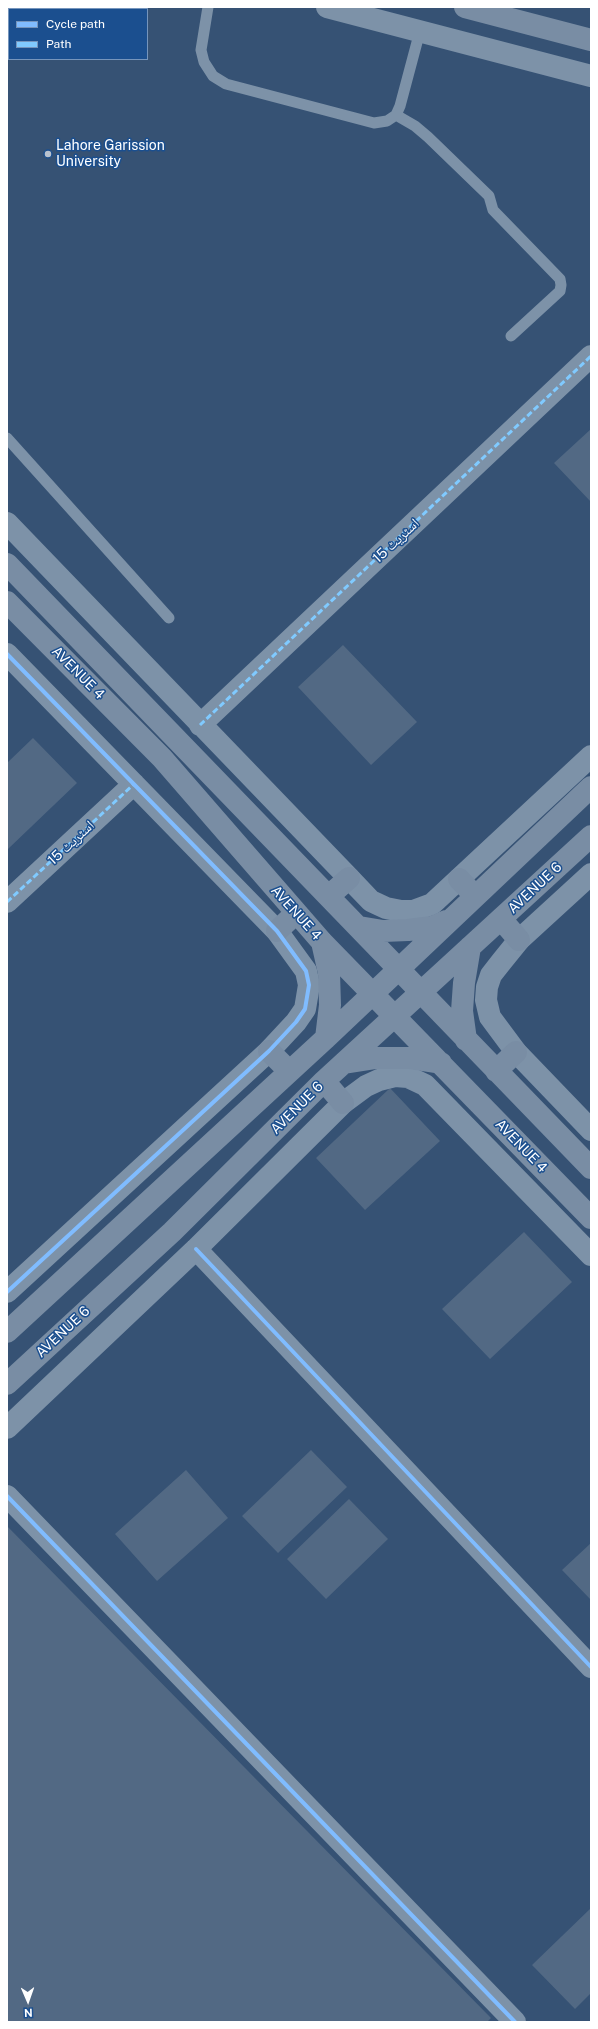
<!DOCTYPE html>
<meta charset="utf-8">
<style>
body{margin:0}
#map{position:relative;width:598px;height:2029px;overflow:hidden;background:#365274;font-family:"Public Sans",sans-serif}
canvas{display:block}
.frame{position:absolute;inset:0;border:8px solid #fff;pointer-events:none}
.legend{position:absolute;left:8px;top:8px;width:140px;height:52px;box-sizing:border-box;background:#1b4f8f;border:1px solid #7695bc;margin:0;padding:5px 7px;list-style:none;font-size:12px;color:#fff}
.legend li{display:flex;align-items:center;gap:8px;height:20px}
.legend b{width:20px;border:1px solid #7695bc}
.north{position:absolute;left:8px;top:1981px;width:40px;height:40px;-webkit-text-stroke:3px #1b4f8f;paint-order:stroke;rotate:178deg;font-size:11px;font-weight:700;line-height:16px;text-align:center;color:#fff}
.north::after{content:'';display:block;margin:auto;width:14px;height:18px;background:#fff;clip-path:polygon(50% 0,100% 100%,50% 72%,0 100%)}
</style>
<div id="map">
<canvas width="598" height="2029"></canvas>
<div class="frame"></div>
<ul class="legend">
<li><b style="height:5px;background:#80bcff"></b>Cycle path</li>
<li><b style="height:5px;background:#80caff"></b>Path</li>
</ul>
<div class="north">N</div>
</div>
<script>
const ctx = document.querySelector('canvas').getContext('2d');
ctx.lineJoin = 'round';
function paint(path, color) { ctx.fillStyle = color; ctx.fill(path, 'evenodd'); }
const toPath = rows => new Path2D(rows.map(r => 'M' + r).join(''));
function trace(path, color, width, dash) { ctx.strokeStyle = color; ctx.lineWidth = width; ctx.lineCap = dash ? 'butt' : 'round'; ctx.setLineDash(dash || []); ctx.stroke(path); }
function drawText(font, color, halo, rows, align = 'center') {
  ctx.font = font + ' "Public Sans","Noto Naskh Arabic",sans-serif'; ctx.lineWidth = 3; ctx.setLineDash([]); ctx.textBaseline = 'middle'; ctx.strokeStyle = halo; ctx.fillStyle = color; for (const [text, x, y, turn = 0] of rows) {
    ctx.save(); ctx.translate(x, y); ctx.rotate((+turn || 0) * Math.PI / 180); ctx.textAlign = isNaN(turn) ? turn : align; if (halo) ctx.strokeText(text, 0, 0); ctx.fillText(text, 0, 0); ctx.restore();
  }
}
paint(toPath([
 [591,429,591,502,554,463],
 [343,645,417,722,371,765,298,687],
 [33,738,77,783,8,849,7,763],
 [390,1088,440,1141,365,1210,316,1158],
 [524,1232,572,1282,490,1359,442,1309],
 [311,1450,347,1487,278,1553,242,1516],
 [186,1470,228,1518,157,1581,115,1534],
 [349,1499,388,1539,326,1599,287,1559],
 [7,1526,491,2018,487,2022,7,2022],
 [591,1543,591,1600,562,1570],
 [591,1908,591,1993,575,2009,532,1965]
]), '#526984');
trace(toPath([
 [208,7,201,50,204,62,213,76,226,84,374,123,387,121,396,115,400,106,420,31],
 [396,115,415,126,428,137,489,196,493,210,560,279,561,285,560,291,511,336],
 [7,438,169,618]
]), '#7d92a8', 11);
trace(toPath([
 [327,7,591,76],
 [7,523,349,878,371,901,386,908,401,911,413,911,432,904,591,756],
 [7,654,277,931,306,971,309,985,305,1009,296,1022,269,1051,7,1292],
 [200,725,591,356],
 [591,874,519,940,502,961,491,975,487,987,486,1000,490,1017,516,1052,591,1130],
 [7,902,134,784],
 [196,1249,591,1667],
 [7,1428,196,1249,343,1103,366,1086,379,1080,395,1076,408,1077,425,1085,591,1255],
 [7,1496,515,2022]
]), '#7d92a8', 22);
trace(toPath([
 [465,7,591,40],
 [7,564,591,1168],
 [7,602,162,758,322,942,591,1218],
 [459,879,475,896],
 [329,896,349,878],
 [501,919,519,940],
 [359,927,383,931,408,930,432,927,446,921],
 [277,931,296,913],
 [322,942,329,973,330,1005,326,1038],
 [466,1040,462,1011,464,983,470,947],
 [269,1051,289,1071],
 [344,1063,376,1058,409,1058,441,1063],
 [496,1071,516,1052],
 [324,1081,343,1103],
 [7,1332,326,1038,591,787],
 [7,1384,172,1232,324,1081,591,836]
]), '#798da4', 22);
trace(toPath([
 [200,725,591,356],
 [7,902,134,784]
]), '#80caff', 3, [6, 3]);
trace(toPath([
 [7,654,277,931,306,971,309,985,305,1009,296,1022,269,1051,7,1292],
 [196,1249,591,1667],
 [7,1496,515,2022]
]), '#80bcff', 4);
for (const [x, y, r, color] of [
 [48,154,4,"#b9c2ce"]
]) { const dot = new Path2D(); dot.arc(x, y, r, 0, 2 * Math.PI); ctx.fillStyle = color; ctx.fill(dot); trace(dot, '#1b4f8f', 1.5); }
drawText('14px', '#fff', '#1b4f8f', [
 ["Lahore Garission",56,146],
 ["University",56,162]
], 'left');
drawText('14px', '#fff', '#1b4f8f', [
 ["اسٹریٹ 15",396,541,-43],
 ["AVENUE 4",78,673,45],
 ["اسٹریٹ 15",71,843,-43],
 ["AVENUE 6",535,888,-43],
 ["AVENUE 4",296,913,48],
 ["AVENUE 6",297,1108,-45],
 ["AVENUE 4",521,1146,46],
 ["AVENUE 6",63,1332,-43]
]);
</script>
